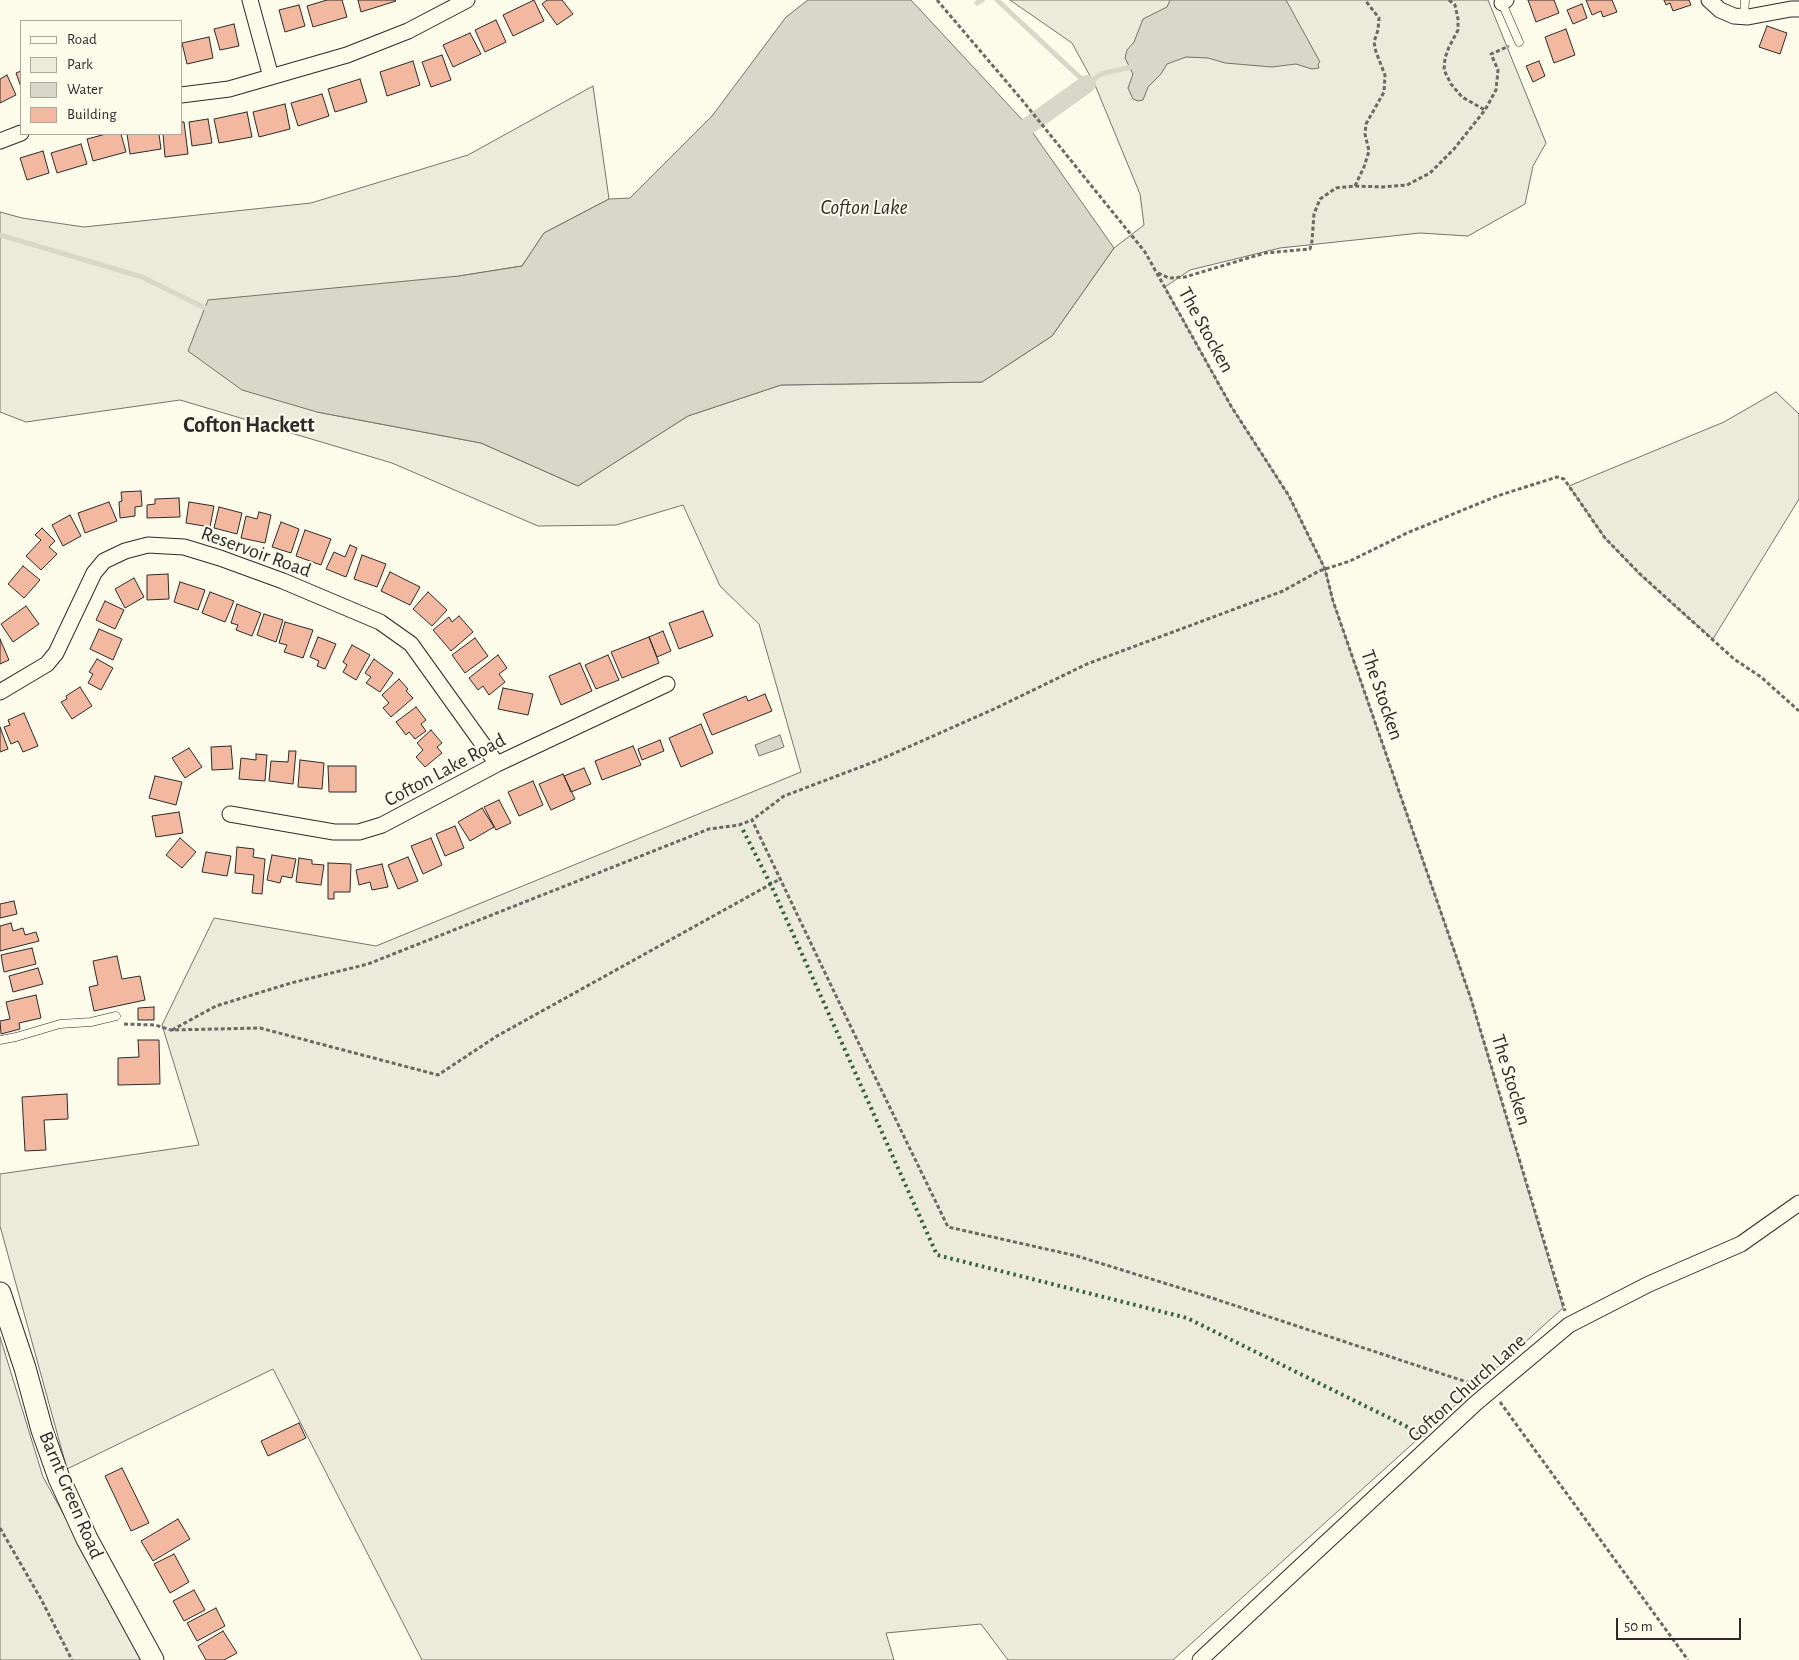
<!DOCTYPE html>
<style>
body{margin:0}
#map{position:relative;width:1799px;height:1660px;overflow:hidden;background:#fdfbea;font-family:"Alegreya Sans",sans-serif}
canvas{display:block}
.legend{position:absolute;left:20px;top:20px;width:162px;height:115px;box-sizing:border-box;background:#fdfbea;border:1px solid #a9a89e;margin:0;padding:6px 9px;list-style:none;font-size:15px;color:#2b2b2b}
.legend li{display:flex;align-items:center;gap:10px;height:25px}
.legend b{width:25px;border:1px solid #a9a89e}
.scale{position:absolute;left:1616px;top:1618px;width:125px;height:22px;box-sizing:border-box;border:2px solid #2b2b2b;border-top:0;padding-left:6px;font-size:15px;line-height:18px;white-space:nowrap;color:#2b2b2b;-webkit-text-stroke:4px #fdfbea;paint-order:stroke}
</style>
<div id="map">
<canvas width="1799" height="1660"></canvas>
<ul class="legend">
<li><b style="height:6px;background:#fdfbea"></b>Road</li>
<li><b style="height:14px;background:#ecebdb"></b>Park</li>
<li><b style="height:14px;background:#d8d7c9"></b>Water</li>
<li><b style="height:14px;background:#f2b8a0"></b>Building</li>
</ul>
<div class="scale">50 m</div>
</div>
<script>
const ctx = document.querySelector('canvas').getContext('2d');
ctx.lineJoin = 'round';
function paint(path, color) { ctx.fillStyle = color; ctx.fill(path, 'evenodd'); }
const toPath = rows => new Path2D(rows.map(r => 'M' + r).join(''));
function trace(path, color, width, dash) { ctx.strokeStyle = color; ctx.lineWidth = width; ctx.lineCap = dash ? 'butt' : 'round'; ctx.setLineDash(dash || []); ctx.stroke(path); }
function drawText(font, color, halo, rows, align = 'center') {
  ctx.font = font + ' "Alegreya Sans",sans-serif'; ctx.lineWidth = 4; ctx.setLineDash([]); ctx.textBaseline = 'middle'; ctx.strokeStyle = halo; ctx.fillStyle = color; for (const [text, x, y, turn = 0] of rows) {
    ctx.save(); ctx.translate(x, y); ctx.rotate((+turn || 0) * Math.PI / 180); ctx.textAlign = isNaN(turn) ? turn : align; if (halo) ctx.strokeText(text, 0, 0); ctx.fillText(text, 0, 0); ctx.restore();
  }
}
const green = toPath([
 [1010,0,1488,0,1546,143,1533,166,1525,204,1468,236,1420,233,1280,248,1190,270,1165,287,1231,406,1289,496,1325,569,1333,601,1471,999,1563,1308,1173,1660,1008,1660,981,1624,886,1633,894,1660,422,1660,273,1369,67,1469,0,1226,0,1174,199,1145,162,1025,214,918,376,946,801,772,759,624,720,586,683,505,616,525,538,526,392,463,180,400,26,422,0,412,0,212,22,218,84,227,311,203,468,155,593,86,609,199,544,233,522,266,459,276,317,412,481,443,578,486,688,416,781,385,982,382,1052,336,1114,248,1144,225,1140,194,1095,85,1072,43,1010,0],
 [1776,392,1799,414,1799,499,1713,639,1670,602,1639,574,1605,538,1569,486,1724,422,1776,392],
 [0,1337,43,1477,144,1660,0,1660,0,1337]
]);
paint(green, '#ecebdb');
trace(green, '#74746e', 1);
const water = toPath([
 [808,0,911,0,1028,126,1114,248,1052,336,982,382,781,385,688,416,578,486,481,443,317,412,242,390,188,351,208,300,459,276,522,266,544,233,609,199,630,198,712,116,786,17,808,0],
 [1170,0,1286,0,1320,62,1318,64,1319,68,1312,69,1296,64,1272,67,1225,63,1208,58,1186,57,1167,64,1161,74,1148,87,1143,100,1138,101,1133,99,1128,88,1133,74,1125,58,1127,50,1134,42,1143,19,1167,7,1170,0],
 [780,735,784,747,759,756,755,745,780,735]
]);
paint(water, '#d8d7c9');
trace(water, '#74746e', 1);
trace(toPath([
 [997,0,1087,84,1101,74,1131,67],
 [977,3,982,0],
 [0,235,142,277,205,308]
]), '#d8d7c9', 5);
trace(toPath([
 [1028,126,1087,84]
]), '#d8d7c9', 18);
const building = toPath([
 [327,0,342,0,347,17,313,27,307,6,327,0],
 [358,0,395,0,396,1,361,12,358,0],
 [534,0,544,21,513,36,503,15,534,0],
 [547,0,562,0,573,14,557,25,542,4,547,0],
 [1528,0,1554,0,1559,13,1536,22,1528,0],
 [1586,0,1612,0,1617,12,1603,17,1601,11,1592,15,1586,0],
 [1664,0,1689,0,1691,5,1673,11,1670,3,1666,5,1664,0],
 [1582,4,1587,18,1573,24,1567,10,1582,4],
 [299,5,305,26,285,32,279,10,299,5],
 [496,20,506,42,485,52,475,30,496,20],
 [234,24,239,46,220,50,214,29,234,24],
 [1767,26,1787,33,1780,54,1759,47,1767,26],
 [1566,29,1575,55,1554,63,1545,37,1566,29],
 [470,33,481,54,453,67,443,45,470,33],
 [209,37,213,58,187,64,182,43,209,37],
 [442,55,451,80,431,87,422,62,442,55],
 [413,61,420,85,387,96,380,72,413,61],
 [1539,61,1545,76,1533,82,1526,66,1539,61],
 [21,71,21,87,16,73,21,71],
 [7,75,16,95,0,103,0,79,7,75],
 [360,79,367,102,335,112,328,89,360,79],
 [322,94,329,116,298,126,291,103,322,94],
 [285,104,290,129,259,137,253,112,285,104],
 [247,112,252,137,219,143,214,119,247,112],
 [208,119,212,143,192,146,189,122,208,119],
 [181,122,184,122,188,154,165,157,163,134,181,134,181,122],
 [106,134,121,134,126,152,93,161,87,139,106,134],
 [127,134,159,134,161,149,130,154,127,134],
 [81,144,87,164,57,173,51,153,81,144],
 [43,151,49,173,27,180,20,158,43,151],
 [141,491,142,506,135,507,135,516,120,518,119,502,122,501,121,492,141,491],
 [179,498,180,517,147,518,147,505,155,504,155,499,179,498],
 [109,502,117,521,85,533,78,513,109,502],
 [189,502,214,506,210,527,186,523,189,502],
 [219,507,242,513,237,534,214,528,219,507],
 [259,512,271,515,265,543,241,538,246,516,257,519,259,512],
 [70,515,81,536,63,546,52,525,70,515],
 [281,522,299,529,291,553,272,547,281,522],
 [42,528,55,541,49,547,57,554,41,570,26,556,41,540,35,535,42,528],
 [305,530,331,539,321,565,296,556,305,530],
 [350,545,357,548,346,577,326,569,334,552,345,557,350,545],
 [362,555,386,564,377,587,354,579,362,555],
 [23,566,40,580,24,598,8,584,23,566],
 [390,572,420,587,410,605,381,591,390,572],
 [168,574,169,599,147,600,147,575,168,574],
 [134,578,144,597,125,608,115,589,134,578],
 [180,582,205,590,198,610,174,602,180,582],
 [210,592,234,601,225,622,202,613,210,592],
 [428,592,447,610,432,626,413,609,428,592],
 [105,601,124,610,115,629,96,620,105,601],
 [237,604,261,613,252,636,236,630,238,625,231,623,237,604],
 [26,606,39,624,13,642,1,624,26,606],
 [703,611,713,636,679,649,669,623,703,611],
 [264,614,283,620,276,642,257,635,264,614],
 [459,616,473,632,451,651,433,630,449,617,452,622,459,616],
 [285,622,313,630,303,658,284,652,287,645,279,643,285,622],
 [99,629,122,639,113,660,90,649,99,629],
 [663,631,671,651,657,657,649,637,663,631],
 [318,637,336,644,325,669,317,666,319,661,310,657,318,637],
 [649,637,659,663,622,678,611,652,649,637],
 [475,638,488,656,465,673,452,655,475,638],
 [0,639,9,660,0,664,0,639],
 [352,645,370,655,356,680,343,672,347,665,343,662,352,645],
 [498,655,507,668,499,674,505,682,489,695,483,686,478,690,469,678,498,655],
 [608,655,619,680,596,689,585,665,608,655],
 [97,659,113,668,101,690,88,683,93,674,89,672,97,659],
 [374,659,393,673,380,692,366,683,371,677,365,673,374,659],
 [580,663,592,691,561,705,549,676,580,663],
 [399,679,408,689,406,691,413,698,391,717,383,708,389,703,382,695,399,679],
 [80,687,92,706,72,719,61,702,67,699,66,696,80,687],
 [503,688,533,694,528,715,498,709,503,688],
 [765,694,772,711,712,735,703,714,746,696,748,701,765,694],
 [416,707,426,720,421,724,426,731,415,739,409,732,406,735,396,722,416,707],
 [24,713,38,746,23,752,18,741,11,744,4,727,10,725,8,720,24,713],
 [701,724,713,753,681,767,669,738,701,724],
 [0,727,8,749,0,752,0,727],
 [431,730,442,743,437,747,442,753,425,767,416,757,423,750,417,743,431,730],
 [660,740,664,751,642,760,638,749,660,740],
 [231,746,233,769,212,770,211,747,231,746],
 [633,746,641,765,602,780,595,761,633,746],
 [189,748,202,767,185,778,172,758,189,748],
 [289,751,296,751,293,784,269,781,271,761,288,762,289,751],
 [256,754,267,755,265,781,239,779,241,758,256,760,256,754],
 [300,760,324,763,322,789,298,787,300,760],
 [328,766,356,766,356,792,329,792,328,766],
 [584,768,591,784,571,792,564,776,584,768],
 [563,774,575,799,551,810,539,784,563,774],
 [155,776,182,782,176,805,149,798,155,776],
 [533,781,543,805,519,816,508,792,533,781],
 [499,800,511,823,496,830,484,807,499,800],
 [482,808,494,827,470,841,458,822,482,808],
 [179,812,183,833,156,837,152,816,179,812],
 [455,826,464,848,445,856,436,834,455,826],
 [180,838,196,852,182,868,166,855,180,838],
 [431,838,442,865,423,874,411,846,431,838],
 [237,847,254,849,253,857,265,859,262,894,252,893,254,875,235,873,237,847],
 [206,852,231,856,227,876,202,872,206,852],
 [272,855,296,859,292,878,282,876,280,883,267,880,272,855],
 [408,857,418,881,398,889,388,865,408,857],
 [299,858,312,860,312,864,324,865,321,885,296,882,299,858],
 [328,863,351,864,350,892,334,892,334,899,328,899,328,863],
 [382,864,388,887,372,890,370,882,359,885,356,870,382,864],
 [14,901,17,914,0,918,0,904,14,901],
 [11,923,13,931,23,928,25,935,36,932,39,941,0,951,0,926,11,923],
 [32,948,36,964,4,972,1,955,32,948],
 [117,956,122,979,140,976,145,1000,94,1011,89,987,98,985,93,961,117,956],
 [38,968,43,984,13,992,9,976,38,968],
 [36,995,41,1018,19,1023,20,1029,1,1034,0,1021,10,1019,6,1002,36,995],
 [154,1007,154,1020,138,1020,138,1008,154,1007],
 [138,1040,159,1040,160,1084,118,1085,118,1058,139,1057,138,1040],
 [67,1094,68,1119,44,1120,46,1150,25,1151,22,1097,67,1094],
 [299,1423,306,1438,268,1456,261,1441,299,1423],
 [122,1468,149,1523,131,1531,105,1476,122,1468],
 [178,1519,190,1539,153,1561,141,1541,178,1519],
 [174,1554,189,1582,170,1593,154,1564,174,1554],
 [194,1590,205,1610,184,1621,173,1601,194,1590],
 [216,1608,225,1626,197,1641,187,1623,216,1608],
 [223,1631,237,1653,224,1660,206,1660,198,1646,223,1631]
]);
paint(building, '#f2b8a0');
trace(building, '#2b2b2b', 1);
const service = toPath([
 [1502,3,1519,42],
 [1744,17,1745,0],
 [0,1040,16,1037,60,1024,91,1022,116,1016]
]);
const minor = toPath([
 [250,0,271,77],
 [1709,0,1720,10,1734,16,1748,17,1791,9,1799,9],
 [1502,3,1506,0],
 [181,95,229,89,347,55,408,31,467,0],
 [0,141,21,133],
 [0,692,47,664,56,653,94,573,104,561,125,551,148,545,184,547,220,558,283,581,380,622,411,644,497,764],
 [230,814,334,832,359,832,382,825,497,764,667,684],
 [1200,1660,1476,1403,1569,1325,1649,1284,1741,1244,1799,1203]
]);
const secondary = toPath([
 [0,1293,25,1368,42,1430,59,1478,87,1539,153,1660]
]);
trace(service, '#2b2b2b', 9);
trace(minor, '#2b2b2b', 17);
trace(secondary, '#2b2b2b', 23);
trace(toPath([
 [937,0,1022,100,1145,252,1231,406,1289,496,1325,569,1333,601,1471,999,1565,1311],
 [1449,0,1455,5,1458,19,1458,30,1449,47,1445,58,1444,70,1451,84,1462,97,1485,110],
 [1355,186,1364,167,1369,151,1365,134,1366,124,1384,92,1385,75,1376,52,1374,42,1378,30,1379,18,1365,0],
 [1158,273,1169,278,1185,277,1265,253,1310,249,1312,241,1314,214,1320,199,1336,188,1355,186,1383,187,1407,185,1430,173,1454,149,1485,110,1496,90,1498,70,1491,54,1509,46],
 [124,1024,155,1025,171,1030,260,1028,438,1075,497,1036,780,879],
 [172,1030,216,1006,291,983,368,964,709,829,739,825,752,820],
 [1476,1385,1206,1296,1077,1256,948,1227,860,1046,752,820,784,796,879,760,994,709,1087,664,1283,591,1319,571,1350,561,1407,533,1497,496,1557,477,1564,479,1605,538,1640,574,1734,659,1761,677,1799,711],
 [1500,1402,1688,1660],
 [0,1528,41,1599,72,1660]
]), '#6a6964', 3, [4, 2.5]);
trace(service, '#fdfbea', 8);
trace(minor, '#fdfbea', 15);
trace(secondary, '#fdfbea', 21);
trace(toPath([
 [743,830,771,885,937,1255,1187,1318,1428,1437]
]), '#34623c', 4, [2.5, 4]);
drawText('20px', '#2b2b2b', '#fdfbea', [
 ["The Stocken",1206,330,61],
 ["Reservoir Road",256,552,20],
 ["The Stocken",1382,695,71],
 ["Cofton Lake Road",445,770,-28],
 ["The Stocken",1511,1080,73],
 ["Cofton Church Lane",1467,1388,-42],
 ["Barnt Green Road",71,1495,67]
]);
drawText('italic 21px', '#2b2b2b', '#fdfbea', [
 ["Cofton Lake",864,208]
]);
drawText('bold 22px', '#2b2b2b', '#fdfbea', [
 ["Cofton Hackett",249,425]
]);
</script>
